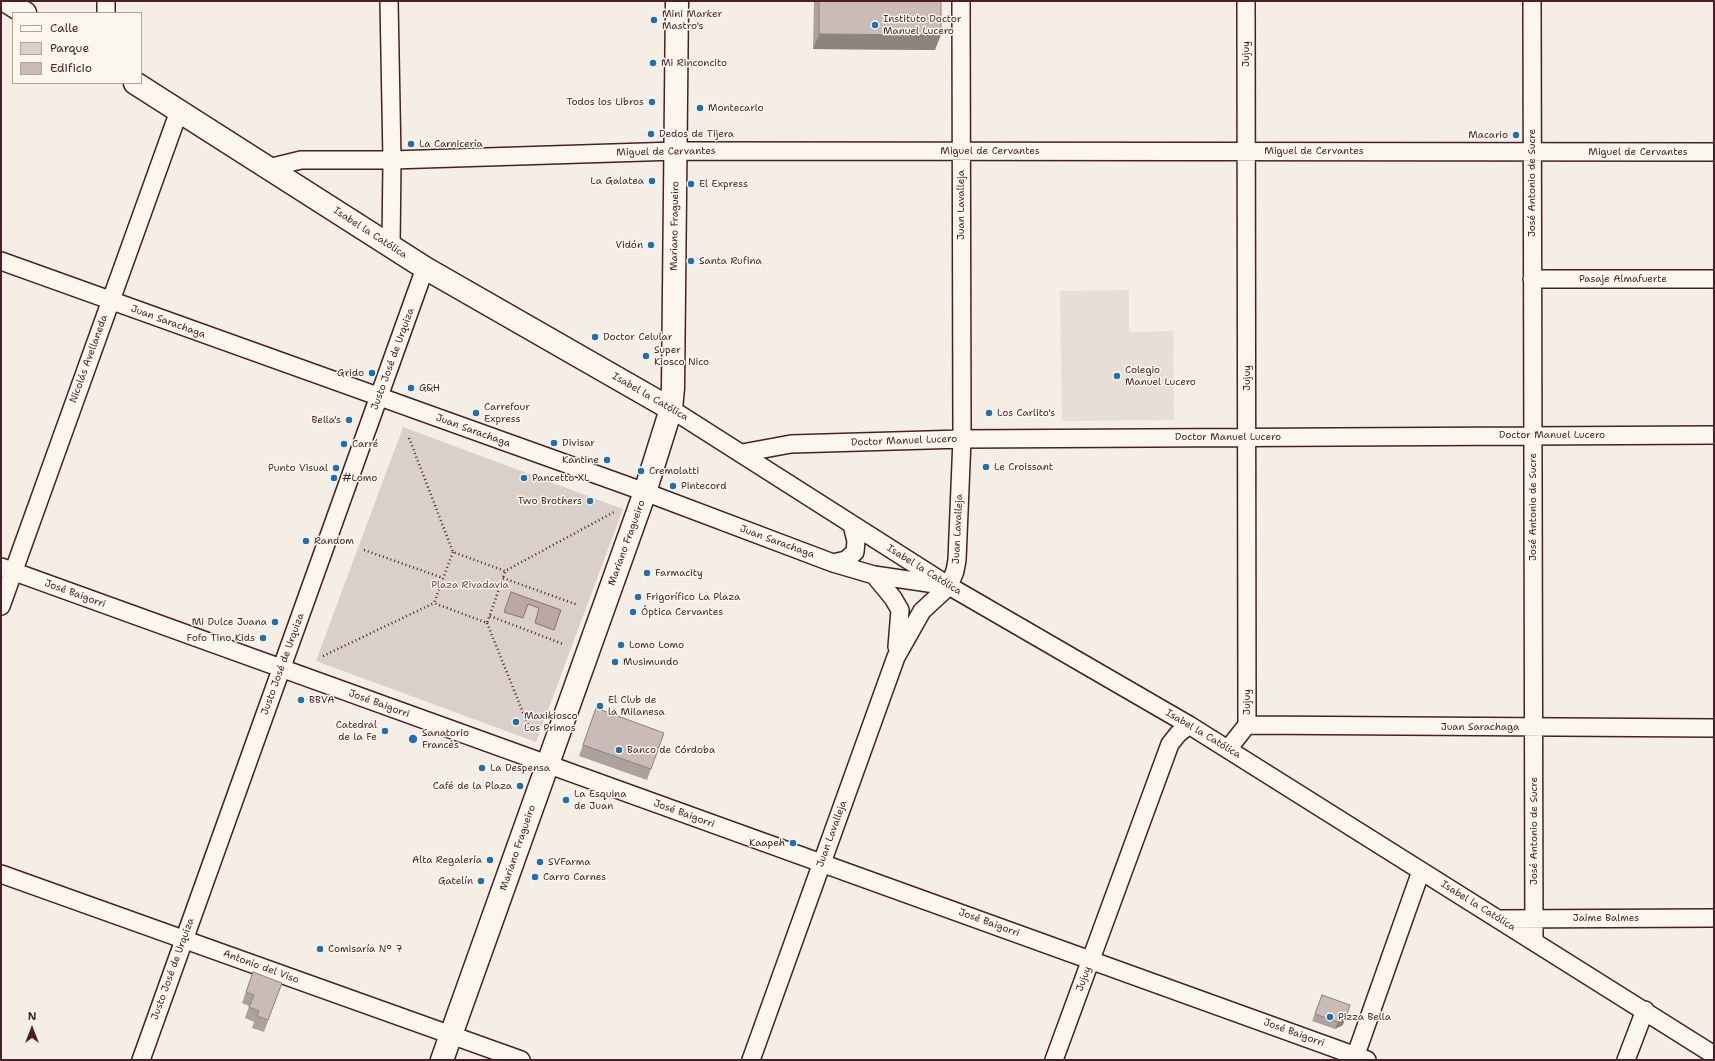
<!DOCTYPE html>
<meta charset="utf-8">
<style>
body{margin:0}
#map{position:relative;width:1715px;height:1061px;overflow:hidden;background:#f4eee4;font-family:"Shantell Sans",sans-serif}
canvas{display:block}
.frame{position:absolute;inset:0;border:2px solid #4a1f2b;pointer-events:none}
.legend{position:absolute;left:12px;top:12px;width:130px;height:72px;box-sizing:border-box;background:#fbf7ec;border:1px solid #b4a19f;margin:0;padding:5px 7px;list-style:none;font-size:12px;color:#4a1f2b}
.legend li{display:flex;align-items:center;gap:8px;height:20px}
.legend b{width:20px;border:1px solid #b4a19f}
.north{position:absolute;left:12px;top:1009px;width:40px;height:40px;-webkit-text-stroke:3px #fbf7ec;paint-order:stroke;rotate:0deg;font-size:11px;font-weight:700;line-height:16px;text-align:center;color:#4a1f2b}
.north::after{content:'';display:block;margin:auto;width:14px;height:18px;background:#4a1f2b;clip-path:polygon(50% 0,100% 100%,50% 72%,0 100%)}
</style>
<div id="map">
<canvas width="1715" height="1061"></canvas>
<div class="frame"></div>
<ul class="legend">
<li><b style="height:5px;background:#fbf7ec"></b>Calle</li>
<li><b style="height:11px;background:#dbd0c9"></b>Parque</li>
<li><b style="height:11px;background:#cabbb6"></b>Edificio</li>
</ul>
<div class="north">N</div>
</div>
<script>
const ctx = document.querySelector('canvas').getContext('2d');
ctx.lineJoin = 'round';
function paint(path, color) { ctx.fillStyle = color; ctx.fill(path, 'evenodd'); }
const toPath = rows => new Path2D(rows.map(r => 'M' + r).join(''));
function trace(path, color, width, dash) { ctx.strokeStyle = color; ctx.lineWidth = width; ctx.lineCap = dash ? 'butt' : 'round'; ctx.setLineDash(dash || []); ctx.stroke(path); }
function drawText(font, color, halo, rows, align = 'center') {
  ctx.font = font + ' "Shantell Sans",sans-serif'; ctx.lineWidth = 3; ctx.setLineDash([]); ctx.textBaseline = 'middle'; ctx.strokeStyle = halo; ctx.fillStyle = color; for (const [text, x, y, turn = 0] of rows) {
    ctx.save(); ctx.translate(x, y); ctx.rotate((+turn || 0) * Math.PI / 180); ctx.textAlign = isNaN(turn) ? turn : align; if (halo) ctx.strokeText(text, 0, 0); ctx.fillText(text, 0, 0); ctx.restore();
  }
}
paint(toPath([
 [1129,290,1129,332,1173,331,1174,420,1062,421,1060,291]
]), '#e7dfd6');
paint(toPath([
 [403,427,623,509,536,742,316,661]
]), '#dbd0c9');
const water = toPath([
 [511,592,561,610,554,630,535,623,539,608,528,604,523,618,504,612,511,592]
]);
paint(water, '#baa7a5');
trace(water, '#8d7174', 1);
const minor = toPath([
 [389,1,392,160,391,246],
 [1532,1,1534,941],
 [106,13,106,1],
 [268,168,301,160,392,160,676,151,1714,152],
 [1,261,645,492,833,563,874,575,942,585],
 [1532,279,1714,279],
 [671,409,949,586,1189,725,1714,1055],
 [742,453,791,444,962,439,1714,435],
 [833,563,846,560,855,552,856,541,852,525],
 [1,567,1367,1060],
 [874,575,893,598,900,610,897,647],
 [1,606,179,111],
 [1247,725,1714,728],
 [1228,749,1247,725,1246,1],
 [1,874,521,1060],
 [1498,919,1714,918],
 [141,1060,425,268],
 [751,1060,896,657,922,611,949,586,955,571,957,560,962,439,961,1],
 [1054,1060,1170,744,1178,734,1189,725],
 [1354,1060,1421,871],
 [1626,1060,1645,1010]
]);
const major = toPath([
 [6,1,25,13],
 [135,83,425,268,671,409],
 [442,1060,645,492,671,409,673,388,677,1]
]);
trace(minor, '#4a1f2b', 20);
trace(major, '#4a1f2b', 25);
trace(toPath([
 [409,438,453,552,505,571,614,512],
 [364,550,443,578],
 [453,552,434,603,487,623,505,572],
 [503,578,578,605],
 [490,616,563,644],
 [487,623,530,730],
 [323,656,434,603]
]), '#4a1f2b', 2.5, [1, 3]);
trace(minor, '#fbf7ec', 17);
trace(major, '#fbf7ec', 22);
paint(toPath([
 [814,1,941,1,935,50,813,49],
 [596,708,664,733,647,780,579,756],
 [253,972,282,983,264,1032,252,1028,254,1022,245,1018,249,1006,242,1003],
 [1322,995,1343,1025,1335,1029,1312,1021]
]), '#aea19d');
paint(toPath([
 [819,34,941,35,935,50,813,49],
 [1346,1017,1343,1025,1335,1029,1338,1022]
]), '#8d837f');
const building = toPath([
 [819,1,941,1,941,35,819,34,819,1],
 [596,708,664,733,651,769,583,745,596,708],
 [253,972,282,983,268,1020,257,1016,259,1011,249,1007,254,995,246,992,253,972],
 [1322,995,1350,1005,1346,1017,1338,1022,1315,1014,1322,995]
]);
paint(building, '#cabbb6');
trace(building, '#8d837f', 1);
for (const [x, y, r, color] of [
 [654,20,4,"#1f6fb2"],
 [875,25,4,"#1f6fb2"],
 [653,63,4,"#1f6fb2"],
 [652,102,4,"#1f6fb2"],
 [700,108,4,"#1f6fb2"],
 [651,134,4,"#1f6fb2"],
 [1516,135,4,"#1f6fb2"],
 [411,144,4,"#1f6fb2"],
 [652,181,4,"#1f6fb2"],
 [691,184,4,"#1f6fb2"],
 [651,245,4,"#1f6fb2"],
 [691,261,4,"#1f6fb2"],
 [595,337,4,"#1f6fb2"],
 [646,356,4,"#1f6fb2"],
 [372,373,4,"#1f6fb2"],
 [1117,376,4,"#1f6fb2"],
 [411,388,4,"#1f6fb2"],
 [476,413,4,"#1f6fb2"],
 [989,413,4,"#1f6fb2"],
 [349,420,4,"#1f6fb2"],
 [554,443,4,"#1f6fb2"],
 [344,444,4,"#1f6fb2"],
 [607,460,4,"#1f6fb2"],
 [986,467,4,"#1f6fb2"],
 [336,468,4,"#1f6fb2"],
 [641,471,4,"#1f6fb2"],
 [334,478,4,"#1f6fb2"],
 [524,478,4,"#1f6fb2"],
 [673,486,4,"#1f6fb2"],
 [590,501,4,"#1f6fb2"],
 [306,541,4,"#1f6fb2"],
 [647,573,4,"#1f6fb2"],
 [638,597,4,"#1f6fb2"],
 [633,612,4,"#1f6fb2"],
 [275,622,4,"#1f6fb2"],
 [263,638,4,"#1f6fb2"],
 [621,645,4,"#1f6fb2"],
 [615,662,4,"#1f6fb2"],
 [301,700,4,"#1f6fb2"],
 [600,706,4,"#1f6fb2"],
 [516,722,4,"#1f6fb2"],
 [385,731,4,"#1f6fb2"],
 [413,739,5,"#1f6fb2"],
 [619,750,4,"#1f6fb2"],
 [482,768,4,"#1f6fb2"],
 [520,786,4,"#1f6fb2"],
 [566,800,4,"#1f6fb2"],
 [793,843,4,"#1f6fb2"],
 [490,860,4,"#1f6fb2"],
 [540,862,4,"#1f6fb2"],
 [535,877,4,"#1f6fb2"],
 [481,881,4,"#1f6fb2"],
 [320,949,4,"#1f6fb2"],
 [1330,1017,4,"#1f6fb2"]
]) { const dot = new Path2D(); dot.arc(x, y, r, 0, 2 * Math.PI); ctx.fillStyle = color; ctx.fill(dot); trace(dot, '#fbf7ec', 1.5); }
drawText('10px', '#4a1f2b', '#fbf7ec', [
 ["Mini Marker",662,14],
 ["Mastro's",662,26],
 ["Instituto Doctor",883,19],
 ["Manuel Lucero",883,31],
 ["Mi Rinconcito",661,63],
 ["Todos los Libros",644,102,"right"],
 ["Montecarlo",708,108],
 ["Dedos de Tijera",659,134],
 ["Macario",1508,135,"right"],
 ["La Carnicería",419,144],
 ["La Galatea",644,181,"right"],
 ["El Express",699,184],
 ["Vidón",643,245,"right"],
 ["Santa Rufina",699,261],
 ["Doctor Celular",603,337],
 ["Super",654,350],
 ["Kiosco Nico",654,362],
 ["Colegio",1125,370],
 ["Manuel Lucero",1125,382],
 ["Grido",364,373,"right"],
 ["G&H",419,388],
 ["Carrefour",484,407],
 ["Express",484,419],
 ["Los Carlito's",997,413],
 ["Bella's",341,420,"right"],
 ["Divisar",562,443],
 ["Carré",352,444],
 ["Kantine",599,460,"right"],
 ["Le Croissant",994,467],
 ["Punto Visual",328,468,"right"],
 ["Cremolatti",649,471],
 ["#Lomo",342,478],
 ["Pancetto XL",532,478],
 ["Pintecord",681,486],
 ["Two Brothers",582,501,"right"],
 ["Random",314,541],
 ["Farmacity",655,573],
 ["Frigorífico La Plaza",646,597],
 ["Óptica Cervantes",641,612],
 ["Mi Dulce Juana",267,622,"right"],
 ["Fofo Tino Kids",255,638,"right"],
 ["Lomo Lomo",629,645],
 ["Musimundo",623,662],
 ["BBVA",309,700],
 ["El Club de",608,700],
 ["la Milanesa",608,712],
 ["Maxikiosco",524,716],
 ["Los Primos",524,728],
 ["Catedral",377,725,"right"],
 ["de la Fe",377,737,"right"],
 ["Sanatorio",422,733],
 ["Francés",422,745],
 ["Banco de Córdoba",627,750],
 ["La Despensa",490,768],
 ["Café de la Plaza",512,786,"right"],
 ["La Esquina",574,794],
 ["de Juan",574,806],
 ["Kaapeh",785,843,"right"],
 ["Alta Regalería",482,860,"right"],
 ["SVFarma",548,862],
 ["Carro Carnes",543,877],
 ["Gatelín",473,881,"right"],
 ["Comisaría N° 7",328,949],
 ["Pizza Bella",1338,1017]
], 'left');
drawText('10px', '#4a1f2b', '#fbf7ec', [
 ["Jujuy",1246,54,-90],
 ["Miguel de Cervantes",990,151],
 ["Miguel de Cervantes",1314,151],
 ["Miguel de Cervantes",666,152,-1],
 ["Miguel de Cervantes",1638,152],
 ["José Antonio de Sucre",1532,183,-90],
 ["Juan Lavalleja",961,205,-90],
 ["Mariano Fragueiro",675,226,-89],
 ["Isabel la Católica",370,233,33],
 ["Pasaje Almafuerte",1623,279],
 ["Juan Sarachaga",168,322,20],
 ["Nicolás Avellaneda",89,359,-70],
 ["Justo José de Urquiza",393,359,-70],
 ["Jujuy",1247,378,-90],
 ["Isabel la Católica",650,397,30],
 ["Juan Sarachaga",473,431,20],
 ["Doctor Manuel Lucero",1552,435],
 ["Doctor Manuel Lucero",1228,437],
 ["Doctor Manuel Lucero",904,441,-2],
 ["José Antonio de Sucre",1533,507,-90],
 ["Juan Lavalleja",958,529,-87],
 ["Juan Sarachaga",777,542,20],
 ["Mariano Fragueiro",627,543,-70],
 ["Isabel la Católica",924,570,32],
 ["José Baigorri",75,594,20],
 ["Justo José de Urquiza",283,664,-70],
 ["Jujuy",1247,702,-90],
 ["José Baigorri",379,704,20],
 ["Juan Sarachaga",1480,727],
 ["Isabel la Católica",1203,734,31],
 ["José Baigorri",684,814,20],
 ["José Antonio de Sucre",1534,831,-90],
 ["Juan Lavalleja",832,834,-70],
 ["Mariano Fragueiro",518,848,-71],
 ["Isabel la Católica",1478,906,32],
 ["Jaime Balmes",1606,918],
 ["José Baigorri",989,923,20],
 ["Antonio del Viso",261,967,20],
 ["Justo José de Urquiza",173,969,-70],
 ["Jujuy",1084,979,-70],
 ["José Baigorri",1294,1033,20]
]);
drawText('10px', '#6e4b52', '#fbf7ec', [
 ["Plaza Rivadavia",470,585]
]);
</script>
